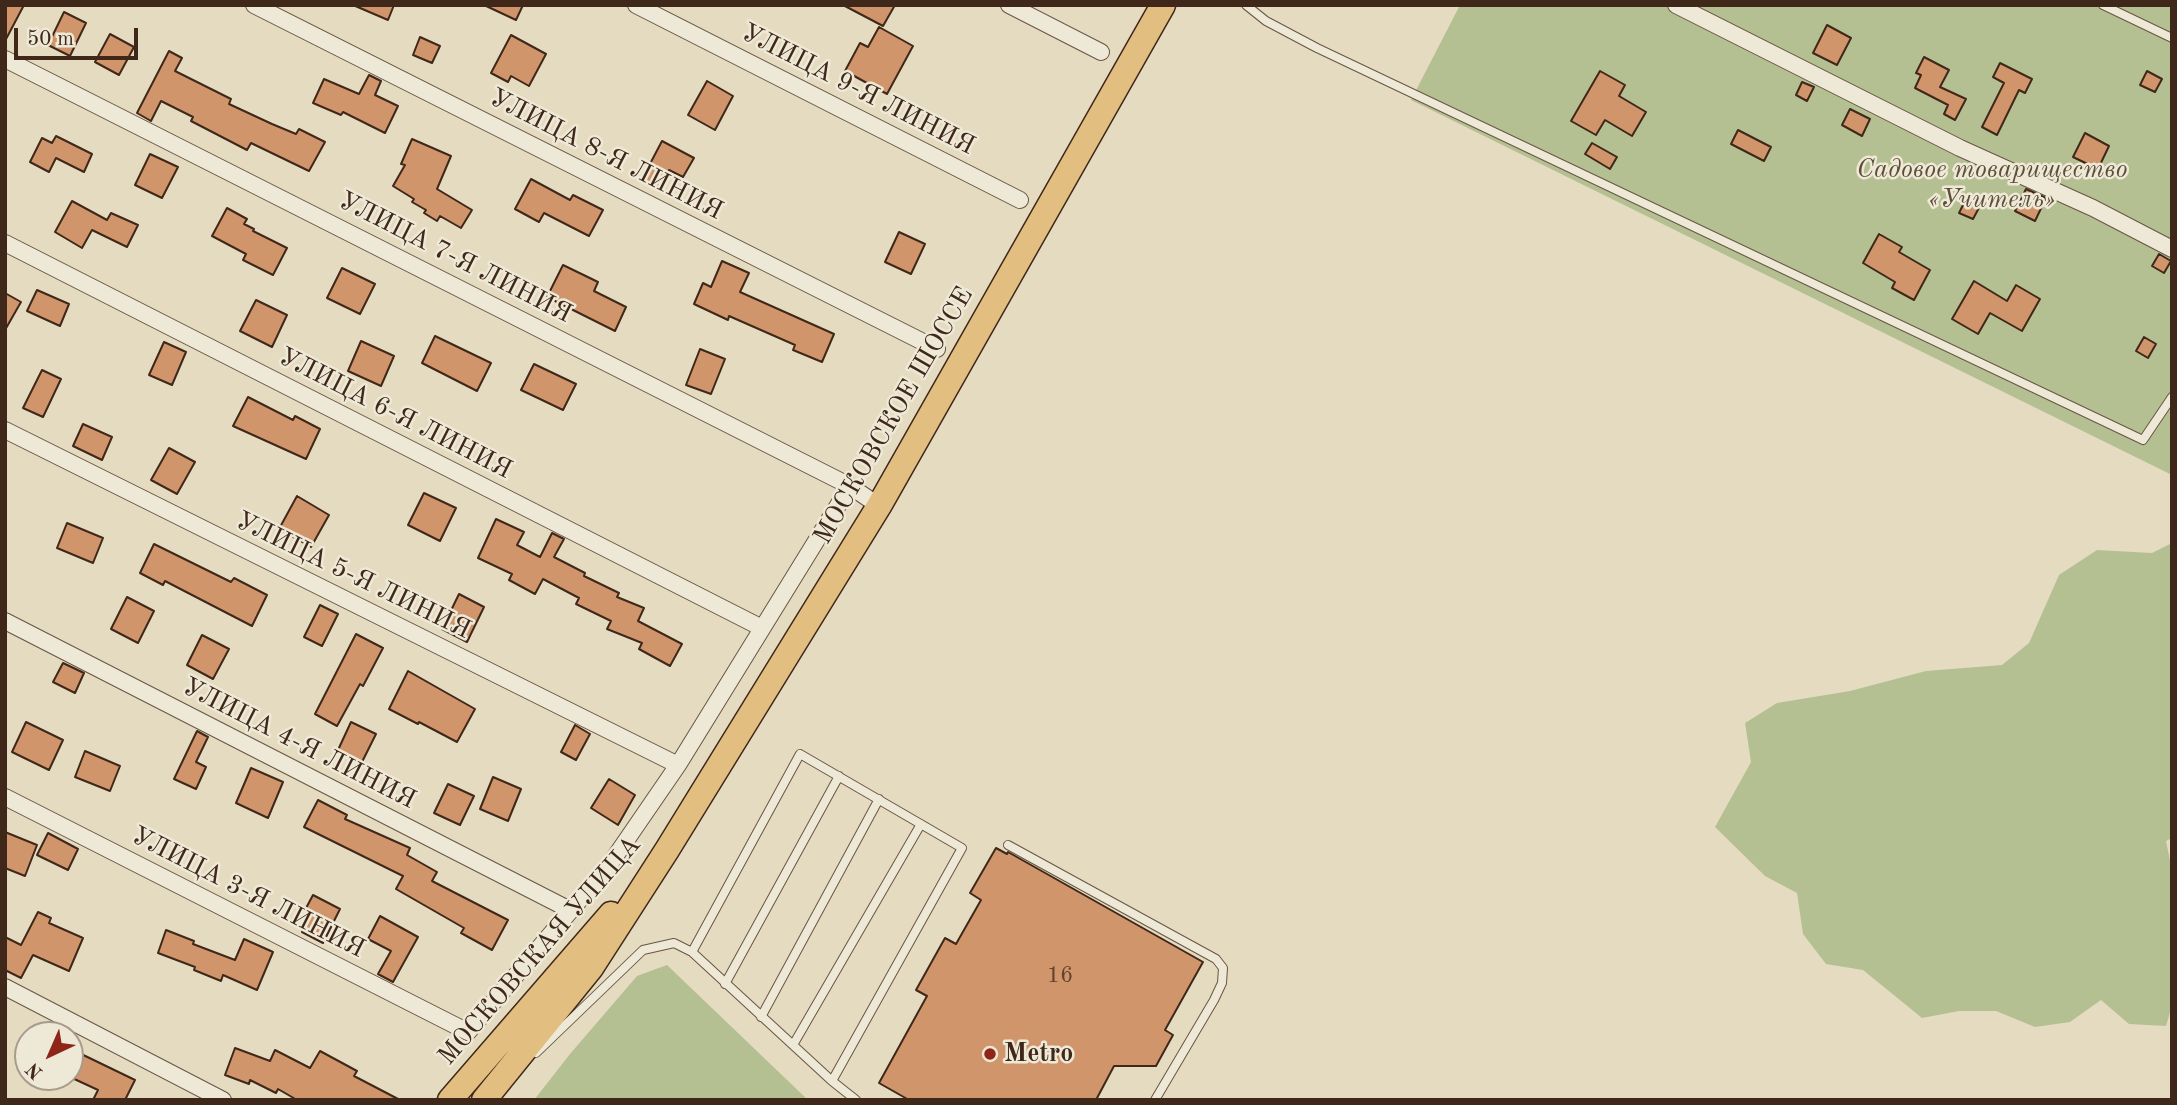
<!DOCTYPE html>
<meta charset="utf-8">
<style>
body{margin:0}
#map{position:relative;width:2177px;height:1105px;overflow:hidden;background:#e5dbc0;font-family:"Old Standard TT",serif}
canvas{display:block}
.frame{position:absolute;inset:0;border:7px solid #3f281a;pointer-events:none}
.north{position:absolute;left:14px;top:1021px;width:70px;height:70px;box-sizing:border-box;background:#eee8d6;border:2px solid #a89b8b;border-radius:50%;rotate:224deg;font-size:19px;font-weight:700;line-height:28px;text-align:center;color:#3f281a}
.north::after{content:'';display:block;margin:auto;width:24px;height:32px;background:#8f2418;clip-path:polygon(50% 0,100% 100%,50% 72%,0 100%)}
.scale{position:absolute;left:14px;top:28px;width:124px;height:32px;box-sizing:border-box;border:4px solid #3f281a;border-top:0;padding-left:9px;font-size:21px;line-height:24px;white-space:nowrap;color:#3f281a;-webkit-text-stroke:5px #eee8d6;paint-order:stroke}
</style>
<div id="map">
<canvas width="2177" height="1105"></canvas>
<div class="frame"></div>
<div class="north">N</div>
<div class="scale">50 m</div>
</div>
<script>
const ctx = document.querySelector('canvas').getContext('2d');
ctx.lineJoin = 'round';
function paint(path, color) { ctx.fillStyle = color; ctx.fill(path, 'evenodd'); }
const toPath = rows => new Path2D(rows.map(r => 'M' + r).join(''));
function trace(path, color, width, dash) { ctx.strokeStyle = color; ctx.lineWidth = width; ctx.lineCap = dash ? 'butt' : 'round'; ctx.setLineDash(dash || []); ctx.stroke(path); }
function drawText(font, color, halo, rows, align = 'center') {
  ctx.font = font + ' "Old Standard TT",serif'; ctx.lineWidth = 5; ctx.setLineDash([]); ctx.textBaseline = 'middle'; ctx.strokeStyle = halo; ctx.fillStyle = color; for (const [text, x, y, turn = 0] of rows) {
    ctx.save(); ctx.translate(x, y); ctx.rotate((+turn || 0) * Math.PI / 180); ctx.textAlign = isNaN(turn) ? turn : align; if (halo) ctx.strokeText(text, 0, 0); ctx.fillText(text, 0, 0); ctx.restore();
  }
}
paint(toPath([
 [1460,5,2172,5,2172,475,1411,100],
 [2172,543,2172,838,2166,841,2172,870,2172,1006,2166,1026,2129,1024,2101,1000,2070,1022,2035,1027,1996,1011,1959,1011,1922,1018,1863,970,1826,964,1803,934,1797,893,1765,876,1715,827,1751,762,1745,723,1777,703,1850,691,1926,671,2002,665,2029,643,2059,575,2097,550,2152,553],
 [667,965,808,1100,534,1100,570,1054,637,976]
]), '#b5c092');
const building = toPath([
 [5,5,24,5,5,41,5,5],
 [353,5,394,5,388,20,353,5],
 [484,5,523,5,516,20,484,5],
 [843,5,895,5,883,26,843,5],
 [64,12,86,23,70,56,48,45,64,12],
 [1827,25,1851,38,1837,65,1813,53,1827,25],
 [879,27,913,46,887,94,845,71,860,43,868,47,879,27],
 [110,34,134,47,119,75,95,62,110,34],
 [511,35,546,54,529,86,511,76,508,82,491,73,511,35],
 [420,37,440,46,432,63,413,55,420,37],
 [169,51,182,58,175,71,231,99,229,104,272,124,296,134,299,129,325,142,309,171,251,143,247,150,191,121,193,117,161,101,151,121,137,113,169,51],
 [1924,57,1949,70,1940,87,1966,99,1955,120,1944,114,1948,105,1915,88,1921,75,1916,73,1924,57],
 [2000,63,2032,79,2025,93,2019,90,1997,135,1982,127,2004,83,1993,77,2000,63],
 [1600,71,1625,85,1619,96,1646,112,1632,136,1605,120,1596,135,1571,121,1600,71],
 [2147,71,2162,79,2155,92,2140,85,2147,71],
 [369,75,381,81,375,95,398,106,385,133,343,112,341,115,313,103,324,79,359,94,369,75],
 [707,81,733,96,715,130,688,115,707,81],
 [1802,82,1814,87,1807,101,1796,95,1802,82],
 [1850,109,1870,119,1862,136,1842,125,1850,109],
 [1738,130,1771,147,1764,161,1731,144,1738,130],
 [2085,133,2109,146,2098,169,2073,157,2085,133],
 [56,136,92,154,84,172,56,158,49,172,30,162,42,138,52,143,56,136],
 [412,139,451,156,437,189,472,210,461,228,440,216,437,221,424,213,426,210,412,202,414,199,393,186,405,165,401,164,412,139],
 [662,141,694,158,683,177,669,170,659,190,641,181,662,141],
 [1592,143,1617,157,1610,169,1585,154,1592,143],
 [150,154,178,167,162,198,135,185,150,154],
 [531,179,570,200,573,195,603,210,589,236,544,213,539,222,515,209,531,179],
 [2026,189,2046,198,2035,221,2015,211,2026,189],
 [1968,195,1982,202,1973,219,1959,213,1968,195],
 [72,201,107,220,111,213,138,225,127,247,92,230,82,248,55,232,72,201],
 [227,208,247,219,244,224,254,229,253,231,287,248,273,275,243,260,246,254,212,236,227,208],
 [899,232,925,244,911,274,885,262,899,232],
 [1879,234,1902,247,1899,252,1930,270,1914,300,1892,288,1895,282,1863,263,1879,234],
 [2159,254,2171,261,2164,273,2152,266,2159,254],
 [722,261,749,273,740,292,834,334,822,362,793,350,795,345,729,316,728,320,694,304,703,283,711,287,722,261],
 [563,265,598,282,594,291,626,307,615,331,547,297,563,265],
 [342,268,375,284,360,314,327,298,342,268],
 [1974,281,2007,301,2016,285,2040,299,2022,331,1990,313,1978,334,1952,319,1974,281],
 [37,290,69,304,60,326,27,311,37,290],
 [5,293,21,302,5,330,5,293],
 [256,300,287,315,272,347,240,331,256,300],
 [435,336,491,363,477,391,422,363,435,336],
 [2144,337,2156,344,2148,358,2136,351,2144,337],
 [361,341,394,356,381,386,348,371,361,341],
 [164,342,186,352,172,385,149,375,164,342],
 [700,349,725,359,711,394,686,385,700,349],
 [534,364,576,384,563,410,521,390,534,364],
 [42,370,61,379,43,417,23,408,42,370],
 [248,397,293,420,295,416,320,429,306,459,233,426,248,397],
 [83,424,112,437,102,460,73,446,83,424],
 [169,448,195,462,177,494,151,480,169,448],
 [424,493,456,508,440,541,408,525,424,493],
 [297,496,329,515,311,547,279,529,297,496],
 [496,519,524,532,517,545,540,557,552,533,564,539,554,557,585,573,584,576,619,593,617,597,644,608,638,621,682,644,670,666,639,649,642,643,607,629,611,621,576,604,579,598,543,579,535,594,509,580,512,574,478,558,496,519],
 [67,523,103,538,93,563,57,548,67,523],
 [154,544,231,582,234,578,267,595,252,626,165,581,163,585,140,573,154,544],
 [459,594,484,607,467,642,442,629,459,594],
 [127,597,154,611,138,643,111,629,127,597],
 [320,605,338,614,322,646,304,637,320,605],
 [356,634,383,648,363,686,360,684,337,726,315,714,356,634],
 [202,635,229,649,213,679,187,665,202,635],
 [63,663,84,673,75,693,53,682,63,663],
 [408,671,475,709,457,742,419,722,418,724,389,709,408,671],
 [26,722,63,740,49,770,12,752,26,722],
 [351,722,376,734,362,762,338,750,351,722],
 [575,725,590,734,576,760,561,752,575,725],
 [197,731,208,737,196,762,206,767,196,789,174,779,197,731],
 [85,751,120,766,110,791,75,777,85,751],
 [251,768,283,782,268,818,236,803,251,768],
 [493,777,521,789,508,821,480,809,493,777],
 [609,779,635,795,618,825,591,808,609,779],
 [448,784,474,796,460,825,434,813,448,784],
 [318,800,347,815,345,819,410,848,407,855,437,872,432,881,508,920,492,950,461,933,464,928,396,889,403,876,304,827,318,800],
 [5,832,37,845,25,876,5,868,5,832],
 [48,833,78,849,68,870,37,855,48,833],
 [996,848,1007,854,1008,852,1203,962,1165,1030,1173,1035,1156,1066,1114,1066,1096,1100,909,1100,879,1083,927,996,916,990,945,938,956,944,981,900,970,893,996,848],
 [313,895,340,909,323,943,302,932,311,913,305,910,313,895],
 [38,912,51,918,49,923,83,938,69,971,33,955,21,978,5,970,5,937,21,945,38,912],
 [380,916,418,937,393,982,378,974,391,951,368,939,380,916],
 [166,930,194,941,193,944,235,960,244,939,273,952,257,990,223,975,221,981,194,970,195,967,158,953,166,930],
 [235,1048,270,1061,275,1050,310,1068,320,1051,357,1071,354,1076,400,1100,297,1100,278,1089,276,1093,250,1080,249,1084,225,1075,235,1048],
 [75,1051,135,1080,125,1100,93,1100,98,1090,70,1077,70,1063,75,1051]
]);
paint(building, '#d1956c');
trace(building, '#3f281a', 2);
const service = toPath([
 [1246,5,1266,21,1317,48,2143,440,2172,397],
 [2103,5,2172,38],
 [1008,845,1216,959,1223,968,1222,983,1214,1000,1155,1100],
 [692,952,800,754,962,848,832,1081],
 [725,984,839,776],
 [761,1017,879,799],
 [793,1045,921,824],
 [536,1053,643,950,674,943,692,952,832,1081,856,1100]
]);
const minor = toPath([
 [254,5,937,349],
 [636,5,1020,200],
 [1009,5,1101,52],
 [1676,5,1960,148,2093,208,2172,249],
 [5,59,850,486,879,506],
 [5,243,762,628],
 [5,430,678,765],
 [5,621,570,910],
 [5,797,468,1032,610,864,678,765,850,486],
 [5,987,223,1100]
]);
const trunk = toPath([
 [450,1100,611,914],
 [484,1100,591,968,667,850,879,506,1163,5]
]);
trace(service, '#685544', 10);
trace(minor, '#685544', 18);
trace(trunk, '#3f281a', 27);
trace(service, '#eee8d6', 8);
trace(minor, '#eee8d6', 16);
trace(trunk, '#e2be80', 24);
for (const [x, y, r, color] of [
 [990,1054,7,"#8f2418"]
]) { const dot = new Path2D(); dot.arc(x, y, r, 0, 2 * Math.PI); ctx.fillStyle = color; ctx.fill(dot); trace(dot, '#eee8d6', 2.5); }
drawText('23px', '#64432e', null, [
 ["16",1060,976]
]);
drawText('26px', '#3f281a', '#eee8d6', [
 ["УЛИЦА 9-Я ЛИНИЯ",858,90,27],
 ["УЛИЦА 8-Я ЛИНИЯ",606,155,27],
 ["УЛИЦА 7-Я ЛИНИЯ",455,258,27],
 ["УЛИЦА 6-Я ЛИНИЯ",395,414,27],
 ["МОСКОВСКОЕ ШОССЕ",894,416,-60],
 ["УЛИЦА 5-Я ЛИНИЯ",353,576,26],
 ["УЛИЦА 4-Я ЛИНИЯ",299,744,27],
 ["УЛИЦА 3-Я ЛИНИЯ",248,893,27],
 ["МОСКОВСКАЯ УЛИЦА",540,951,-49]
]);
drawText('italic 26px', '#5c4e38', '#eee8d6', [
 ["Садовое товарищество",1992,170],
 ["«Учитель»",1992,200]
]);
drawText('bold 26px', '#3f281a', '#eee8d6', [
 ["Metro",1004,1054]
], 'left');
</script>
